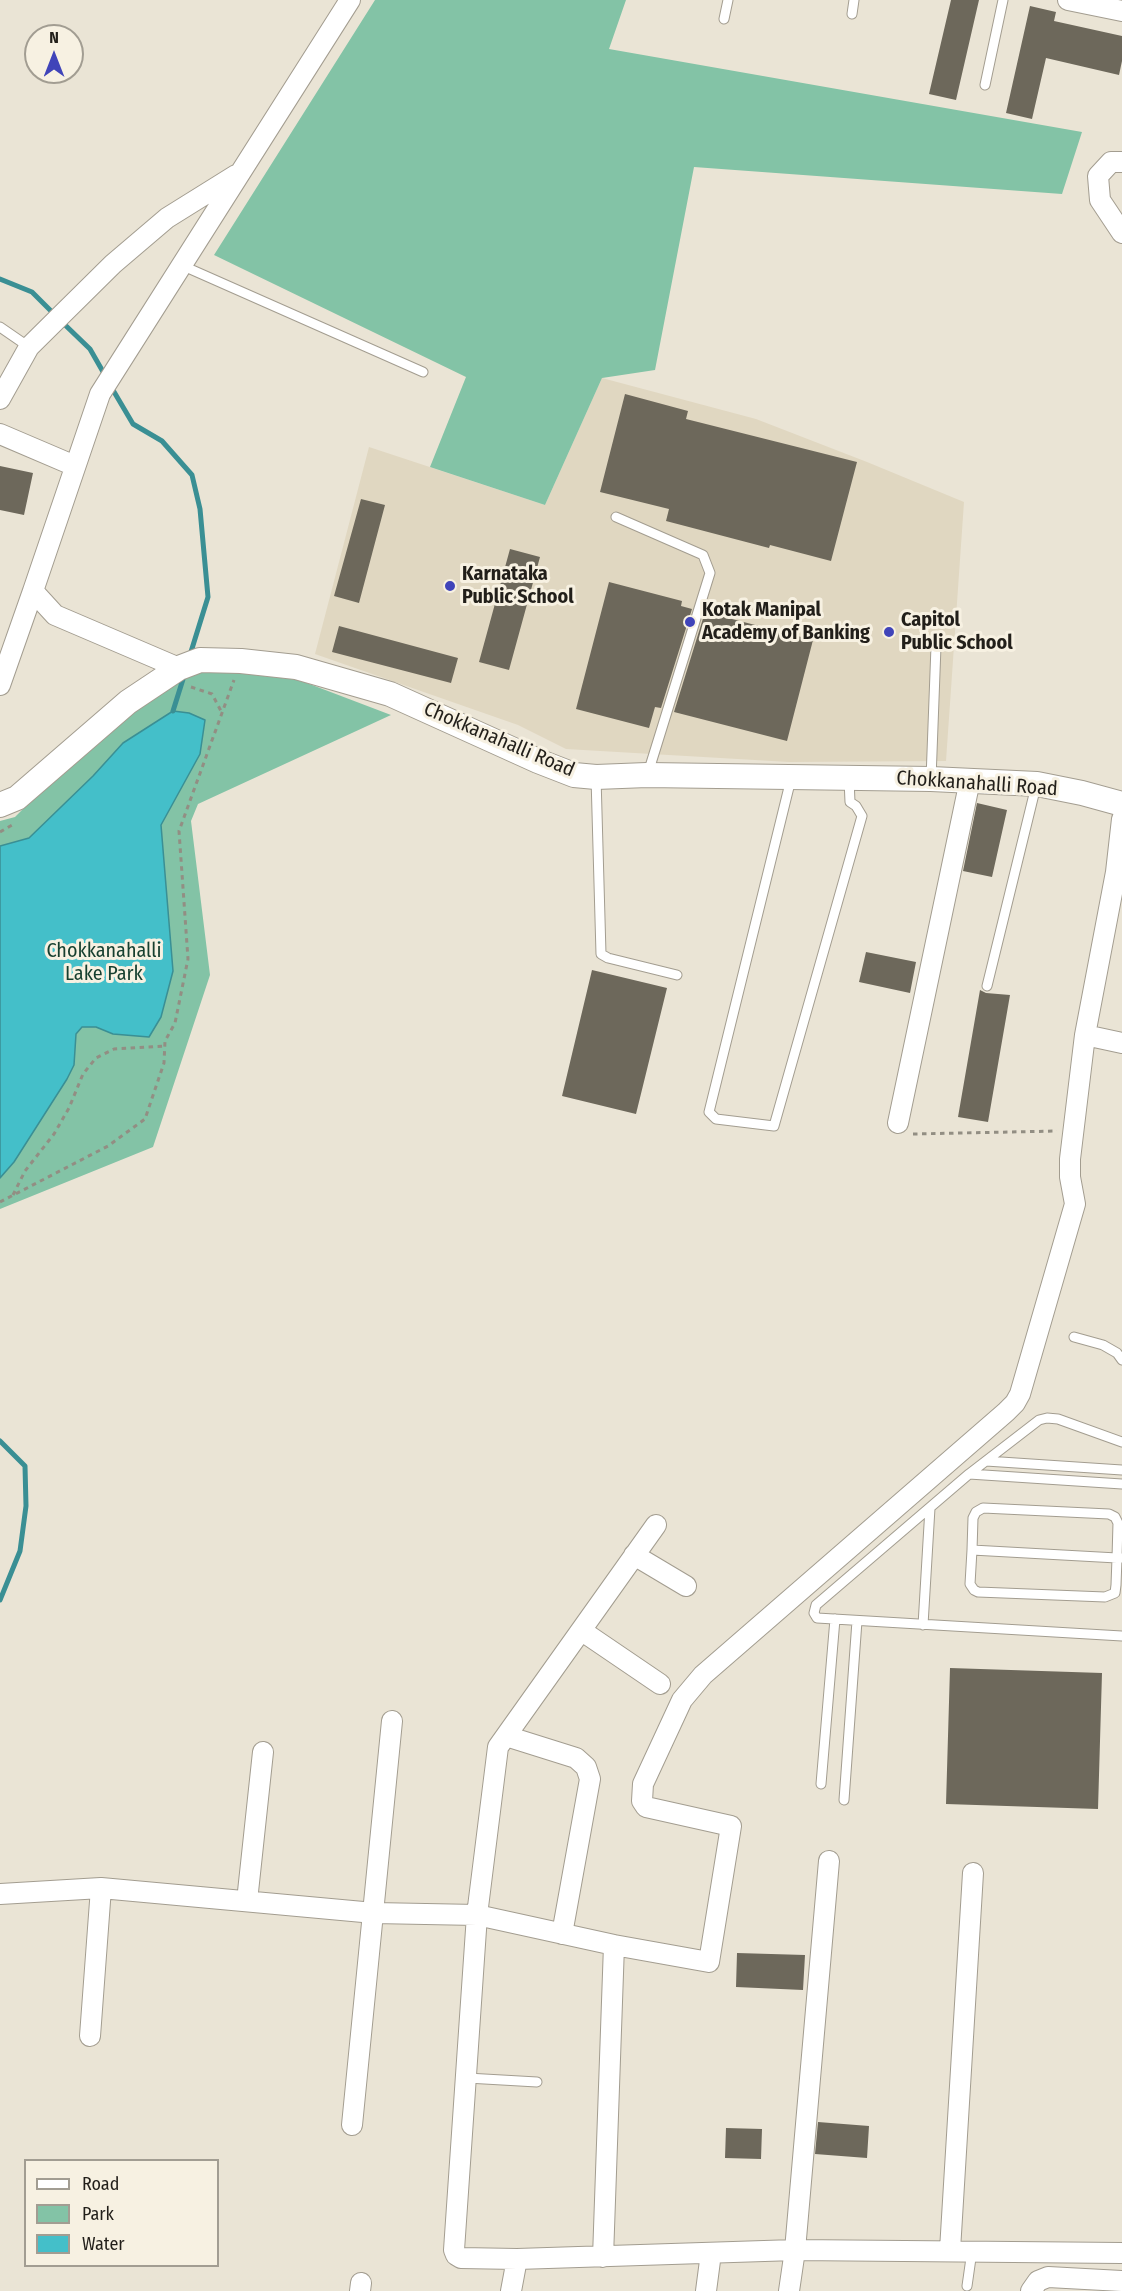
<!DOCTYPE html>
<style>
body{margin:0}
#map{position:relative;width:1122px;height:2291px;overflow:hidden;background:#eae4d5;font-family:"Fira Sans Condensed",sans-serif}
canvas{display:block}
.legend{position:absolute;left:24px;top:2159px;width:195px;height:108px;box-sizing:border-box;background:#f7f1e2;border:2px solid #a29d92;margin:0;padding:8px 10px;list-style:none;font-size:18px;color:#221f1a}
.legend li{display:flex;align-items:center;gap:12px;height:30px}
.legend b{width:30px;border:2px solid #a29d92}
.north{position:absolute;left:24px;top:24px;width:60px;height:60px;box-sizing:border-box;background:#f7f1e2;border:2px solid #a29d92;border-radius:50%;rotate:0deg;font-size:16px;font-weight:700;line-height:24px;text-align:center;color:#221f1a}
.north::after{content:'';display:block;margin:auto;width:21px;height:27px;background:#4044b9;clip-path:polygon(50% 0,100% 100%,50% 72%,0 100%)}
</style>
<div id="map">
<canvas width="1122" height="2291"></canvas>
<ul class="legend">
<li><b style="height:8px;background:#fff"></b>Road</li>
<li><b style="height:16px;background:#83c3a6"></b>Park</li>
<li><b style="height:16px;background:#44bfc9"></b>Water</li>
</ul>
<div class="north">N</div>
</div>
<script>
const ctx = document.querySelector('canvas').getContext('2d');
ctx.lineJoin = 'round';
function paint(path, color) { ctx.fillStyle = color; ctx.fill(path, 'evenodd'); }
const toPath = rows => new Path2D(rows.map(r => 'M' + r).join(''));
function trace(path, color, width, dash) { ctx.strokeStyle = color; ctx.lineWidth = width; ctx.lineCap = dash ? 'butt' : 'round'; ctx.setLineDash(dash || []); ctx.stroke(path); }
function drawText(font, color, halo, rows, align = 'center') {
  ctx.font = font + ' "Fira Sans Condensed",sans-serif'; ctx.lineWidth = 6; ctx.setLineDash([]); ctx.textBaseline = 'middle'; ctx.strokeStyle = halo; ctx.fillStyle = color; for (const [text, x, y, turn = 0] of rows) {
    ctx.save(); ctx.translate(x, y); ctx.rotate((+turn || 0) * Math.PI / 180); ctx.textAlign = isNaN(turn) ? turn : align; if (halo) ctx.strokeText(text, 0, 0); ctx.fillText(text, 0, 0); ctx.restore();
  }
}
paint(toPath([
 [602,378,756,419,867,462,964,502,946,761,789,762,566,749,518,725,315,654,369,447,545,505]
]), '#e0d7c1');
paint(toPath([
 [375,0,626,0,609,49,1082,132,1062,194,694,167,655,370,602,378,545,505,430,467,466,377,214,255],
 [218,668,246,674,299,680,391,715,198,804,191,821,210,975,153,1147,0,1209,0,821,15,817,93,739,171,681]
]), '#83c3a6');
const water = toPath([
 [173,711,189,713,205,720,200,754,161,825,173,971,161,1017,149,1037,113,1034,96,1027,82,1027,76,1034,74,1065,67,1079,14,1162,0,1178,0,846,29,838,93,776,123,743,173,711]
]);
paint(water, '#44bfc9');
trace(water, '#3a8f94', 1.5);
trace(toPath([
 [0,279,32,292,55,315],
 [62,322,90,349,106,377],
 [110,385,133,424,162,441,192,475,200,509,208,597,190,655],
 [173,711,184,676],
 [0,1441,25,1466,26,1506,20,1551,0,1600]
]), '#3a8f94', 5);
paint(toPath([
 [951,0,979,0,956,100,929,94],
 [1030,6,1056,12,1054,21,1122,36,1122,61,1119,75,1046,58,1032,119,1006,113],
 [625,394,688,411,686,419,857,462,831,561,770,545,769,548,666,521,669,509,600,492],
 [0,466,33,473,24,515,0,510],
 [361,499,385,505,359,603,334,596],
 [510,549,540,557,509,670,479,662],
 [609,582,682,601,681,606,692,609,661,708,655,707,649,728,576,709],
 [705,612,813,640,787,741,674,712],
 [339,626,458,658,451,683,332,652],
 [977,803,1007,810,992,877,963,871],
 [866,952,916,962,910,993,859,982],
 [592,970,667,988,636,1114,562,1096],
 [980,990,986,993,1010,995,988,1122,958,1117],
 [950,1668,1102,1673,1098,1809,946,1804],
 [737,1953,805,1955,803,1990,736,1987],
 [818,2122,869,2126,867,2158,815,2154],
 [726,2128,762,2129,761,2159,725,2158]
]), '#6d685b');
const service = toPath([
 [852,14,854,0],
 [724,19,728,0],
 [985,85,1003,0],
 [181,265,423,372],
 [0,327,29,347],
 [616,517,703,555,710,573,648,773],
 [596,777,601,954,608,958,677,975],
 [791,779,709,1112,716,1119,774,1126,862,816,856,806,850,802,849,779],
 [931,779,936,646],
 [987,986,1036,786],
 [1074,1337,1103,1345,1117,1353,1122,1360],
 [986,1461,1122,1470],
 [969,1474,1039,1420,1047,1418,1058,1419,1122,1442],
 [1122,1484,969,1474,816,1605,814,1613,817,1618,1122,1636],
 [972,1550,973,1518,976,1512,983,1508,1109,1514,1115,1517,1118,1523,1117,1558,1116,1585,1115,1593,1105,1597,978,1592,974,1590,970,1584,972,1550,1117,1558,1122,1558],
 [923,1625,930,1508],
 [821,1784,835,1619],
 [844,1800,857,1621],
 [467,2078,537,2082],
 [967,2286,972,2251]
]);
const minor = toPath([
 [1068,0,1122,11],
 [1122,162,1111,162,1098,176,1100,200,1122,233],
 [0,399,29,347,113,264,167,218,236,175],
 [0,434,75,466],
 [179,668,55,615,33,591,100,394,350,0],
 [0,685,33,591],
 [1085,1035,1122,1043],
 [898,1123,970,780],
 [634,1555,686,1586],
 [582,1631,660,1684],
 [506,1736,576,1758,586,1767,590,1779,562,1934],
 [0,1894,101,1888],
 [247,1901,263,1752],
 [90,2036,101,1888,374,1913,477,1915,614,1945],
 [352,2125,392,1721],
 [950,2250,973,1873],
 [603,2257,614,1945,709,1962,731,1826,646,1807,642,1801,643,1784,682,1700,703,1675,1006,1412,1015,1403,1020,1394,1075,1204,1070,1177,1070,1159,1085,1035,1116,872,1122,819],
 [517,2259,461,2258,456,2255,454,2250,477,1915,498,1747,656,1525],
 [360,2291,361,2283],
 [511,2291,517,2259,795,2250,1122,2253],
 [706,2291,711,2253],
 [789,2291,795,2250,829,1861],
 [1031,2291,1038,2281,1048,2277,1122,2281]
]);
const tertiary = toPath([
 [0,805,17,798,128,702,179,668,200,660,241,661,296,667,390,694,538,761,574,775,596,777,647,775,931,779,1037,784,1082,793,1122,804]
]);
trace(service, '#a39d90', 11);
trace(minor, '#a39d90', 22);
trace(tertiary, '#a39d90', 26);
trace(toPath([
 [191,687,212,694,221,711],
 [0,832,14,824],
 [913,1134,1057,1131],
 [13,1195,25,1171,54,1134,69,1108,83,1074,96,1058,114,1049,165,1046],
 [0,1202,108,1146,145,1119,164,1063,165,1041,175,1023,188,959,179,831,234,680]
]), '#928e83', 3, [4.5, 4.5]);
trace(service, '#fff', 9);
trace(minor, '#fff', 20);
trace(tertiary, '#fff', 24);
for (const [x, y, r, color] of [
 [450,586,6,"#4044b9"],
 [690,622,6,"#4044b9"],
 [889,632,6,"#4044b9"]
]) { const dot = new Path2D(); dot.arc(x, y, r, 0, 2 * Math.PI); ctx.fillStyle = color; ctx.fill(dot); trace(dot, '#f7f1e2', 2); }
drawText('bold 20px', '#221f1a', '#f7f1e2', [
 ["Karnataka",462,574],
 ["Public School",462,597],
 ["Kotak Manipal",702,610],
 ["Academy of Banking",702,633],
 ["Capitol",901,620],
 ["Public School",901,643]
], 'left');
drawText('20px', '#221f1a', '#f7f1e2', [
 ["Chokkanahalli Road",499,740,23],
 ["Chokkanahalli Road",977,784,4]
]);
drawText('20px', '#163f2f', '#f7f1e2', [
 ["Chokkanahalli",104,951],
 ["Lake Park",104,974]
]);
</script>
